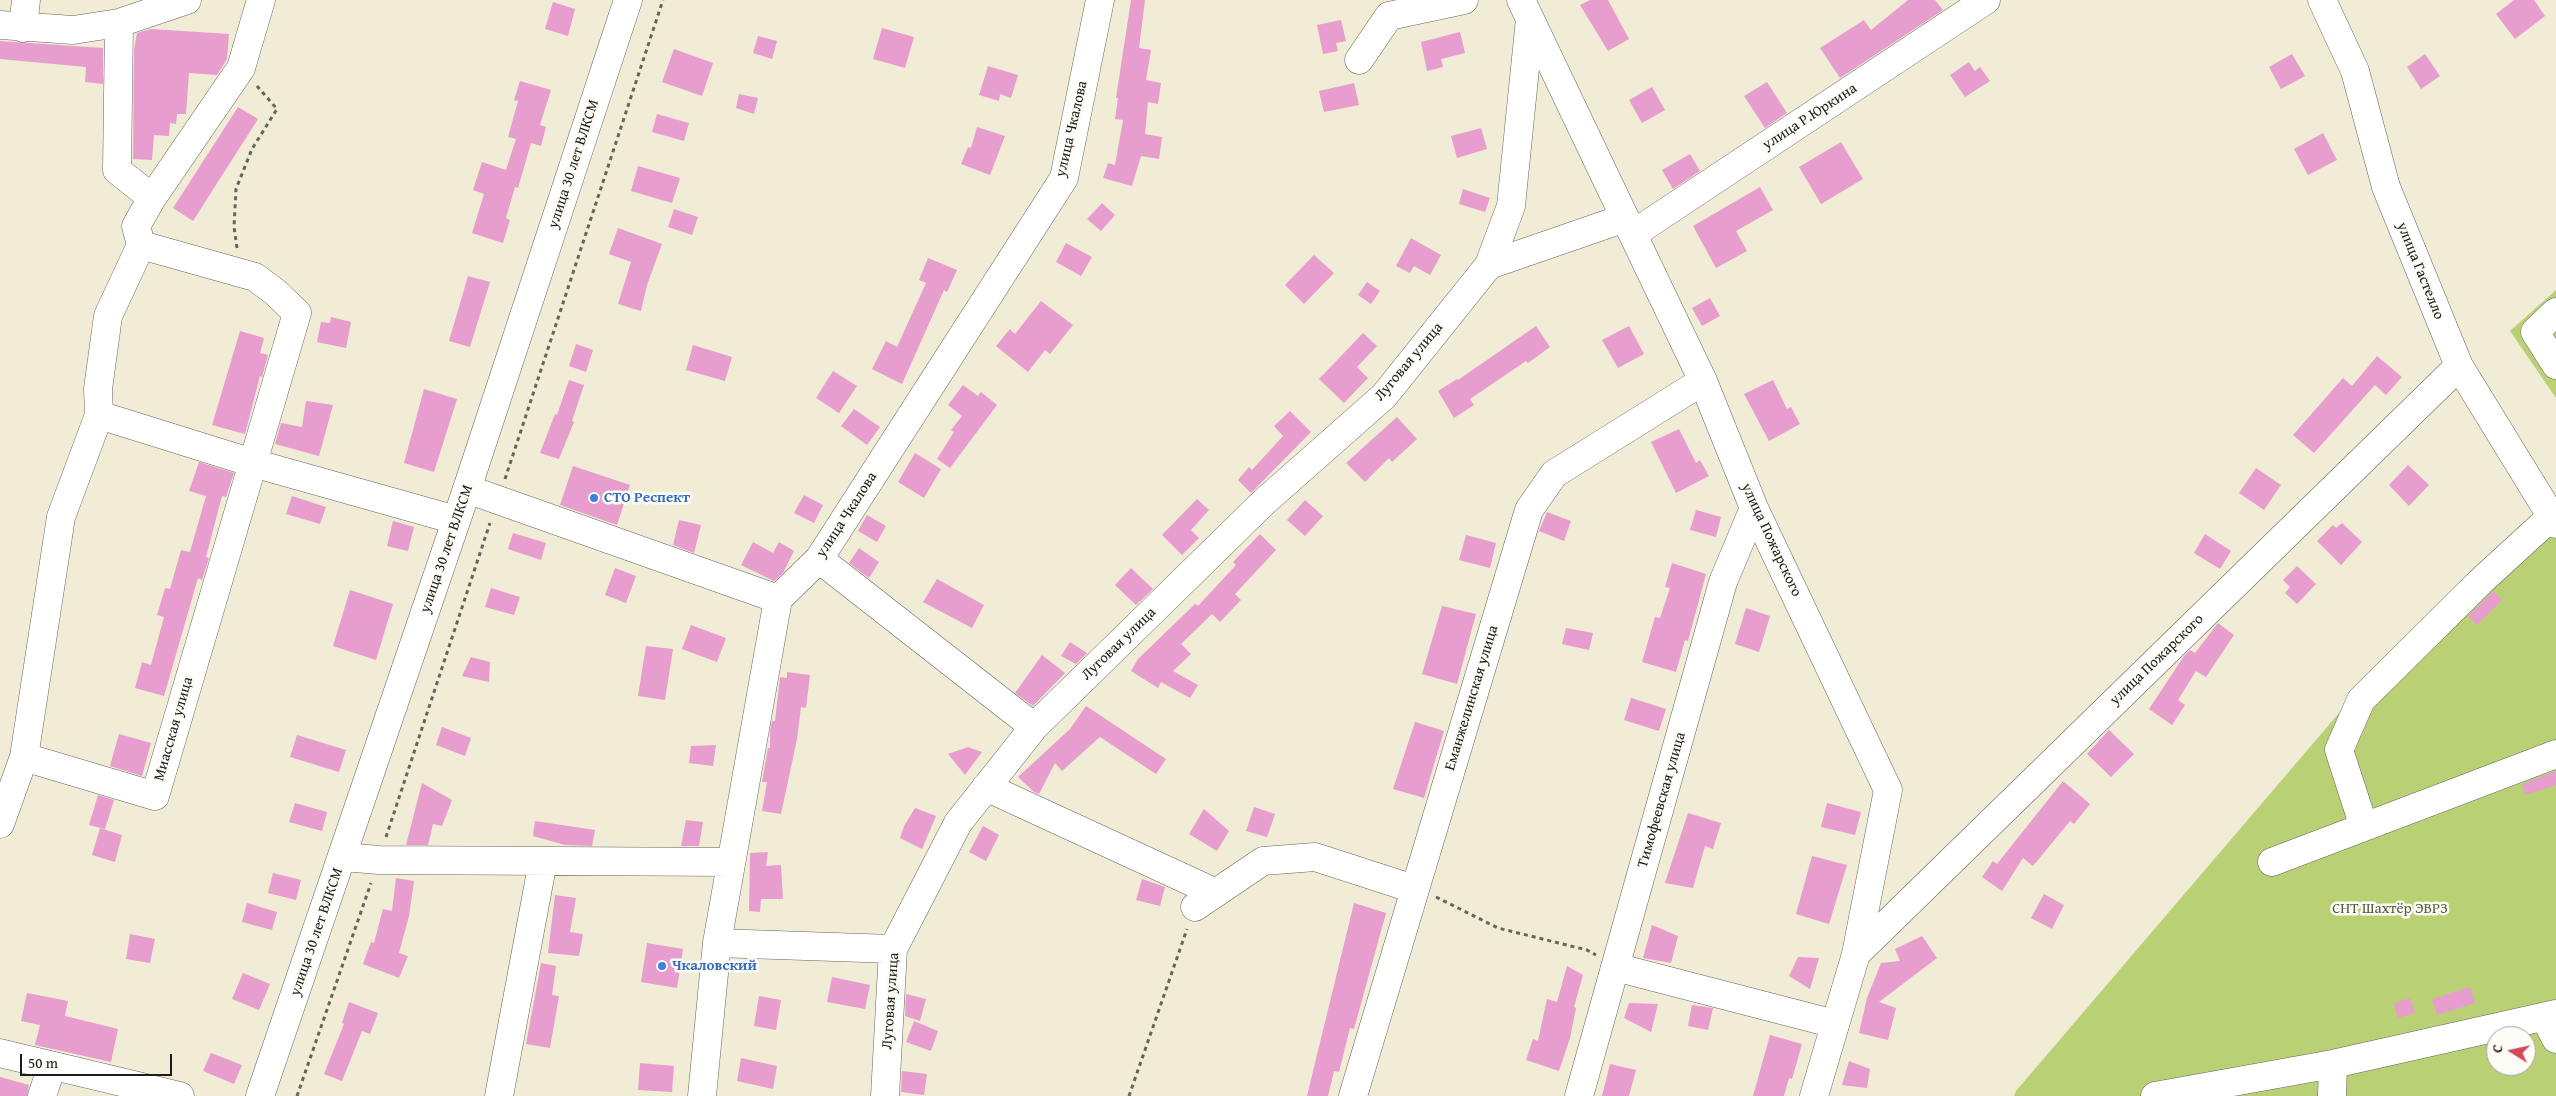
<!DOCTYPE html>
<meta charset="utf-8">
<style>
body{margin:0}
#map{position:relative;width:2556px;height:1096px;overflow:hidden;background:#f0ecd5;font-family:"Gentium Book Plus",serif}
canvas{display:block}
.north{position:absolute;left:2486px;top:1026px;width:50px;height:50px;box-sizing:border-box;background:#fdfcf7;border:1px solid #a3a29f;border-radius:50%;rotate:280deg;font-size:14px;font-weight:700;line-height:20px;text-align:center;color:#1c1c1c}
.north::after{content:'';display:block;margin:auto;width:18px;height:22px;background:#d1495b;clip-path:polygon(50% 0,100% 100%,50% 72%,0 100%)}
.scale{position:absolute;left:20px;top:1054px;width:152px;height:22px;box-sizing:border-box;border:2px solid #1c1c1c;border-top:0;padding-left:6px;font-size:15px;line-height:18px;white-space:nowrap;color:#1c1c1c;-webkit-text-stroke:4px #fdfcf7;paint-order:stroke}
</style>
<div id="map">
<canvas width="2556" height="1096"></canvas>
<div class="north">С</div>
<div class="scale">50 m</div>
</div>
<script>
const ctx = document.querySelector('canvas').getContext('2d');
ctx.lineJoin = 'round';
function paint(path, color) { ctx.fillStyle = color; ctx.fill(path, 'evenodd'); }
const toPath = rows => new Path2D(rows.map(r => 'M' + r).join(''));
function trace(path, color, width, dash) { ctx.strokeStyle = color; ctx.lineWidth = width; ctx.lineCap = dash ? 'butt' : 'round'; ctx.setLineDash(dash || []); ctx.stroke(path); }
function drawText(font, color, halo, rows, align = 'center') {
  ctx.font = font + ' "Gentium Book Plus",serif'; ctx.lineWidth = 5; ctx.setLineDash([]); ctx.textBaseline = 'middle'; ctx.strokeStyle = halo; ctx.fillStyle = color; for (const [text, x, y, turn = 0] of rows) {
    ctx.save(); ctx.translate(x, y); ctx.rotate((+turn || 0) * Math.PI / 180); ctx.textAlign = isNaN(turn) ? turn : align; if (halo) ctx.strokeText(text, 0, 0); ctx.fillText(text, 0, 0); ctx.restore();
  }
}
paint(toPath([
 [2556,290,2556,398,2510,331],
 [2556,511,2556,1096,2014,1096,2016,1091,2363,685],
 [2496,1036,2526,1036,2526,1066,2496,1066]
]), '#b9d075');
paint(toPath([
 [1131,0,1145,0,1139,48,1151,50,1146,80,1161,83,1158,104,1148,102,1145,134,1162,137,1159,159,1141,156,1132,186,1103,178,1108,163,1115,165,1123,120,1115,119,1118,98,1116,98],
 [1590,0,1608,0,1629,39,1608,51,1580,5],
 [1908,0,1935,0,1943,10,1840,78,1820,48,1864,20,1871,30],
 [2514,0,2534,0,2545,16,2515,39,2496,14],
 [553,2,575,9,568,36,545,29],
 [1341,20,1346,41,1336,43,1338,51,1323,54,1317,25],
 [882,28,914,37,905,68,873,59],
 [151,29,229,34,227,59,217,75,189,73,186,114,177,114,176,124,170,123,169,136,154,135,152,160,133,159,134,50,137,33],
 [1460,32,1465,53,1441,59,1443,67,1427,71,1421,42],
 [758,36,777,41,772,59,753,53],
 [0,41,103,48,103,84,85,82,86,67,0,59],
 [674,49,713,63,702,96,662,82],
 [2292,54,2305,76,2281,89,2269,67],
 [2425,54,2440,76,2421,89,2407,67],
 [1969,62,1975,71,1980,67,1990,81,1965,97,1950,75],
 [988,66,1018,75,1011,98,1000,94,999,101,979,95],
 [520,81,551,90,540,125,546,127,541,146,531,143,518,188,515,187,506,218,510,220,503,243,472,233,484,194,473,190,482,162,506,170,516,139,508,137,518,101,514,100],
 [1767,82,1787,113,1765,128,1744,96],
 [1354,83,1359,105,1324,112,1319,91],
 [1652,87,1665,110,1642,123,1629,100],
 [739,94,758,98,754,114,736,108],
 [238,107,258,119,193,221,173,208],
 [657,114,689,123,684,141,652,132],
 [977,127,1005,136,990,175,961,164,968,147,971,148],
 [1481,128,1487,149,1457,158,1451,136],
 [2323,133,2337,160,2308,175,2294,149],
 [1841,142,1863,179,1821,204,1799,167],
 [1690,154,1700,171,1673,189,1662,170],
 [638,166,680,178,672,203,631,191],
 [1760,187,1773,210,1736,231,1747,251,1716,268,1693,226],
 [1463,189,1490,198,1485,212,1459,204],
 [1102,203,1115,215,1101,231,1087,219],
 [674,209,698,217,692,235,668,227],
 [618,228,662,244,647,285,641,311,618,304,631,262,609,254],
 [1411,238,1441,255,1430,275,1414,266,1410,273,1396,266],
 [1066,243,1092,257,1081,276,1056,262],
 [1314,255,1334,273,1304,304,1285,285],
 [928,258,957,270,947,292,944,290,902,384,872,369,886,341,897,347,926,283,919,280],
 [468,276,490,282,470,347,449,341],
 [1367,282,1380,291,1371,304,1358,295],
 [1710,298,1720,316,1702,326,1692,308],
 [1041,301,1073,325,1050,354,1045,350,1028,372,996,346,1010,329,1015,334],
 [331,317,351,322,346,348,317,342,321,322,330,323],
 [1536,326,1550,347,1528,363,1526,361,1470,399,1474,405,1454,418,1438,391,1457,379,1458,380],
 [1629,326,1644,354,1618,368,1602,340],
 [240,331,264,338,260,353,268,355,262,377,260,376,245,434,212,425],
 [1363,333,1377,346,1357,367,1368,378,1344,403,1319,379],
 [576,344,593,350,586,372,569,366],
 [693,345,732,357,725,381,686,370],
 [2377,356,2402,377,2386,395,2375,385,2314,453,2293,435,2343,378,2352,386],
 [833,371,857,386,839,413,816,398],
 [569,380,584,385,572,421,574,422,559,459,540,453,555,414,557,415],
 [1773,380,1787,409,1791,407,1800,424,1769,441,1744,394],
 [963,385,978,396,981,392,997,405,950,468,937,459,954,432,951,430,962,416,948,405],
 [424,389,457,399,434,472,404,463],
 [306,401,333,405,319,456,275,444,281,423,302,427],
 [854,409,880,427,867,445,841,426],
 [1290,411,1311,432,1251,493,1238,480,1249,467,1252,470,1283,436,1274,426],
 [1397,417,1417,439,1392,462,1389,458,1365,482,1346,463],
 [1679,429,1696,463,1700,460,1709,476,1676,493,1651,442],
 [915,453,941,469,924,498,898,482],
 [199,462,234,473,226,497,222,496,206,557,209,558,202,580,198,578,164,696,135,688,142,662,151,665,164,617,157,615,165,588,170,589,181,550,190,552,206,496,189,491],
 [2408,465,2429,485,2409,506,2389,485],
 [573,466,630,485,617,525,560,505],
 [2256,468,2281,485,2264,510,2239,493],
 [804,495,823,505,814,523,794,513],
 [292,496,326,507,320,524,286,514],
 [1197,499,1209,510,1191,530,1199,538,1182,555,1162,535],
 [1305,500,1323,516,1305,536,1287,520],
 [1696,510,1721,517,1716,537,1690,530],
 [1547,512,1571,521,1564,541,1539,531],
 [867,515,886,526,877,542,858,531],
 [679,520,701,525,694,553,673,545],
 [393,521,414,527,408,551,387,546],
 [2342,523,2362,542,2341,565,2317,541,2333,525,2336,528],
 [513,533,546,543,541,560,508,549],
 [1260,534,1276,550,1235,594,1241,600,1220,622,1212,614,1181,644,1191,654,1173,671,1198,685,1190,698,1161,682,1158,688,1131,671,1138,659,1195,604,1198,606,1236,565,1233,562],
 [2205,534,2231,551,2220,569,2194,553],
 [1466,535,1496,543,1490,568,1459,560],
 [753,542,773,553,779,542,794,551,783,573,774,581,741,565],
 [859,548,879,562,869,578,849,563],
 [1672,563,1706,574,1688,641,1685,640,1676,672,1642,662,1655,617,1660,618,1670,588,1665,587],
 [2297,566,2316,584,2297,604,2285,593,2290,587,2283,580],
 [615,568,636,576,626,603,605,595],
 [1131,568,1153,589,1136,605,1115,585],
 [937,579,984,605,972,628,923,602],
 [491,588,520,597,514,615,485,607],
 [350,590,393,604,376,660,333,646],
 [2493,591,2502,600,2477,625,2468,616],
 [1442,606,1476,614,1457,684,1422,674],
 [1746,608,1770,616,1759,652,1735,644],
 [2218,623,2234,635,2206,677,2196,671,2178,700,2185,705,2172,725,2149,709,2184,656,2190,650,2195,653],
 [691,625,726,638,717,662,682,649],
 [1566,628,1593,633,1589,650,1562,644],
 [1070,642,1087,653,1076,664,1061,656],
 [646,646,673,649,665,700,638,696],
 [1042,655,1065,673,1033,706,1015,693],
 [471,657,490,662,489,682,462,676],
 [787,672,810,675,806,708,801,707,797,739,781,814,762,811,767,782,762,782,768,748,770,748,770,731,772,721,775,721,780,677,787,678],
 [1631,698,1666,709,1659,731,1624,720],
 [1086,706,1166,759,1156,774,1100,737,1062,771,1055,763,1039,794,1034,792,1018,777,1070,729],
 [1415,722,1444,731,1424,798,1393,789],
 [442,727,471,738,465,756,436,745],
 [2109,730,2134,754,2111,777,2087,754],
 [119,734,151,743,142,776,110,766],
 [297,735,346,750,339,772,290,757],
 [716,745,713,766,689,763,691,746],
 [968,747,982,752,965,775,948,754],
 [2556,771,2556,785,2525,795,2522,784],
 [2063,781,2090,804,2074,824,2070,821,2033,866,2023,858,2002,891,1982,877,1993,861,1997,864],
 [422,783,452,800,442,826,433,824,428,845,406,845],
 [98,795,114,800,105,829,89,825],
 [295,803,327,812,322,831,289,822],
 [1827,803,1861,812,1855,835,1821,827],
 [1254,807,1275,814,1267,837,1246,831],
 [915,808,936,816,922,849,900,838,904,826],
 [1204,809,1229,831,1217,851,1189,834],
 [1688,813,1721,823,1713,849,1705,846,1693,888,1665,883],
 [686,820,703,822,699,846,681,846],
 [535,821,595,830,592,846,565,845,533,836],
 [983,826,999,835,986,861,969,852],
 [100,828,122,835,115,862,92,855],
 [768,852,766,866,781,865,783,899,761,899,760,912,749,911,750,853],
 [1812,856,1847,865,1829,924,1796,914],
 [273,873,301,880,296,900,268,893],
 [396,878,414,881,409,916,399,953,408,956,399,978,363,964,371,942,374,943,383,909,392,911],
 [1142,879,1165,887,1160,906,1136,900],
 [2044,894,2064,905,2052,929,2031,918],
 [555,895,576,898,570,932,583,934,579,956,548,953],
 [247,903,277,912,272,930,242,922],
 [1354,903,1386,913,1354,1029,1350,1028,1339,1072,1334,1071,1328,1096,1307,1096],
 [1652,925,1678,936,1671,963,1643,958],
 [130,934,155,939,150,963,126,959],
 [1922,936,1937,958,1879,1002,1896,1008,1888,1040,1859,1033,1867,998,1881,963,1900,961,1895,949],
 [647,943,683,949,677,988,641,982],
 [1798,957,1819,958,1810,989,1789,976],
 [541,963,556,966,552,995,559,996,550,1048,526,1044],
 [1567,966,1583,975,1574,1007,1576,1008,1570,1038,1559,1071,1526,1060,1533,1039,1538,1041,1547,999,1557,1002],
 [243,973,270,984,259,1010,232,999],
 [832,977,870,985,865,1009,827,1002],
 [2470,987,2475,1003,2437,1015,2432,999],
 [27,993,68,1001,65,1016,118,1029,111,1062,35,1045,40,1025,21,1021],
 [906,994,926,999,920,1021,905,1016],
 [759,996,781,1000,776,1030,754,1026],
 [2410,998,2415,1013,2398,1018,2394,1003],
 [349,1002,378,1013,370,1034,362,1031,342,1081,324,1074,344,1024,342,1023],
 [1629,1003,1658,1004,1651,1032,1624,1018],
 [1692,1005,1713,1008,1708,1030,1688,1026],
 [914,1021,938,1031,931,1051,906,1042],
 [1770,1035,1802,1044,1792,1079,1789,1078,1784,1096,1753,1096],
 [211,1053,242,1065,234,1084,203,1071],
 [741,1058,777,1066,773,1089,737,1081],
 [1849,1061,1870,1069,1867,1088,1842,1085],
 [640,1063,674,1066,672,1092,638,1090],
 [1610,1064,1636,1070,1629,1096,1602,1096],
 [902,1071,927,1074,924,1095,901,1092],
 [0,1077,29,1085,27,1096,0,1096]
]), '#e79dce');
const minor = toPath([
 [2322,0,2355,71,2386,187,2459,366,2556,524],
 [119,23,117,170,152,198],
 [0,25,73,30,119,23,187,0],
 [23,28,26,0],
 [1359,60,1389,16,1464,0],
 [1625,218,1703,381,1754,508,1888,790,1856,954,1814,1096],
 [1633,234,1986,0],
 [1489,265,1511,206,1530,19],
 [2556,312,2535,332,2556,365],
 [99,415,253,463,456,520],
 [467,489,778,599],
 [819,559,1034,727],
 [24,757,61,517,99,415,98,389,108,316,141,245],
 [986,787,1216,893],
 [0,824,24,757,155,796,297,313,275,292,255,277,141,245,136,226,152,198,241,68,261,0],
 [2364,827,2339,750,2361,700,2480,582,2552,516],
 [343,857,379,860,731,862],
 [2272,862,2556,754],
 [1195,907,1263,861,1315,857,1414,889],
 [717,943,893,949],
 [1856,954,2459,366],
 [1615,967,1835,1024],
 [2545,1018,2556,1039],
 [0,1053,180,1096],
 [42,1096,52,1066],
 [499,1096,543,861],
 [702,1096,717,943,778,599,819,559,1064,178,1100,0],
 [885,1096,893,949,958,823,1034,727,1265,501,1384,396,1489,265,1625,218,1521,0],
 [1353,1096,1529,510,1554,474,1703,381],
 [1579,1096,1723,582,1754,508],
 [2155,1096,2333,1064,2556,1014],
 [2332,1096,2333,1064]
]);
const major = toPath([
 [260,1096,467,489,628,0]
]);
trace(minor, '#66655d', 29);
trace(major, '#66655d', 29);
trace(toPath([
 [237,248,234,227,236,189,252,149,277,109,256,85],
 [505,479,663,0],
 [386,837,490,523],
 [1436,897,1498,928,1587,950,1596,955],
 [297,1096,371,883],
 [1129,1096,1187,929]
]), '#66655d', 3, [4, 4]);
trace(minor, '#fff', 28);
trace(major, '#fff', 28);
for (const [x, y, r, color] of [
 [594,498,5,"#3f7fe0"],
 [662,966,5,"#3f7fe0"]
]) { const dot = new Path2D(); dot.arc(x, y, r, 0, 2 * Math.PI); ctx.fillStyle = color; ctx.fill(dot); trace(dot, '#fdfcf7', 2); }
drawText('15px', '#1c1c1c', '#fdfcf7', [
 ["улица Р.Юркина",1810,117,-33],
 ["улица Чкалова",1072,129,-77],
 ["улица 30 лет ВЛКСМ",574,164,-72],
 ["улица Гастелло",2420,271,68],
 ["Луговая улица",1409,362,-50],
 ["улица Чкалова",847,515,-57],
 ["улица Пожарского",1771,540,65],
 ["улица 30 лет ВЛКСМ",447,549,-71],
 ["Луговая улица",1119,644,-44],
 ["улица Пожарского",2157,660,-44],
 ["Еманжелинская улица",1472,698,-73],
 ["Миасская улица",174,729,-74],
 ["Тимофеевская улица",1662,800,-74],
 ["улица 30 лет ВЛКСМ",317,932,-71],
 ["Луговая улица",891,1001,-86]
]);
drawText('bold 15px', '#366cbe', '#fdfcf7', [
 ["СТО Респект",604,498],
 ["Чкаловский",672,966]
], 'left');
drawText('15px', '#535b3b', '#fdfcf7', [
 ["СНТ Шахтёр ЭВРЗ",2390,909]
]);
</script>
